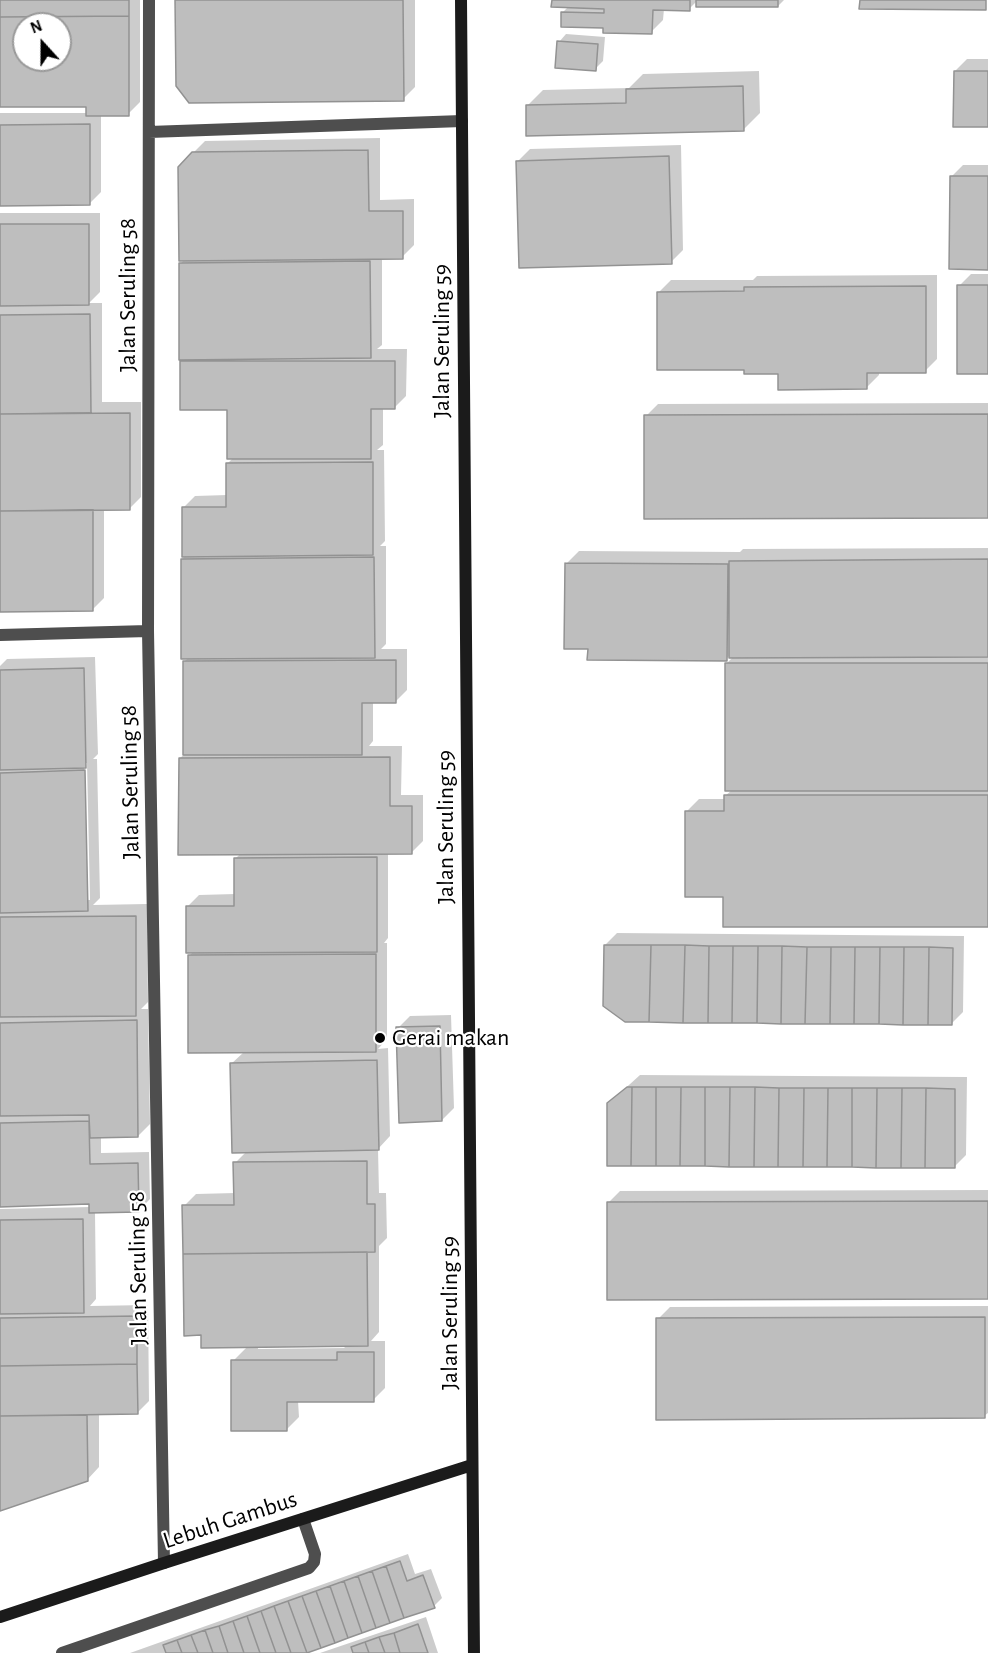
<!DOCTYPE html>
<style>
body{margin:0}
#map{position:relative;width:988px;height:1653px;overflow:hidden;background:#fff;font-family:"Alegreya Sans",sans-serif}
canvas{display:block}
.north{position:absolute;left:12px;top:12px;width:60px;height:60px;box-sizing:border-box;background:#fff;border:2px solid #999;border-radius:50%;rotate:339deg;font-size:16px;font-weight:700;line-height:24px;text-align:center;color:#000}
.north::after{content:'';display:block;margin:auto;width:21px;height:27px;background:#000;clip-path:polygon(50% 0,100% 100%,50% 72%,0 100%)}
</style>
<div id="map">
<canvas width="988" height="1653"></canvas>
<div class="north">N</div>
</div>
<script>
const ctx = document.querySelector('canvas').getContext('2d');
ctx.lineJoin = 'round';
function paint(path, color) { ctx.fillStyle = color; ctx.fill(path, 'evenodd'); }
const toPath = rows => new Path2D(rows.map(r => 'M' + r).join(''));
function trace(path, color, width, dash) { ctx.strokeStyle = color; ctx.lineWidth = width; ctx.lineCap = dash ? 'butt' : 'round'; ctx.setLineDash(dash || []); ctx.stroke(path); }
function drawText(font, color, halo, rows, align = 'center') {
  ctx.font = font + ' "Alegreya Sans",sans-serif'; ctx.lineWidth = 4.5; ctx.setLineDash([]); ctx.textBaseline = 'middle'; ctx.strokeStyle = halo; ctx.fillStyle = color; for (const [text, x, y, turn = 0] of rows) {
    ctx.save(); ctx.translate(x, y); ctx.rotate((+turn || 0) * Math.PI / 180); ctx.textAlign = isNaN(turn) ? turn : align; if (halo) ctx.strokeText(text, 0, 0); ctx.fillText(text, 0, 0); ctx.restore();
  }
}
paint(toPath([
 [0,0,140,0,140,102,128,114,101,115,101,192,89,204,0,205,0,113,87,113,88,105,0,106],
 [24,24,60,24,60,60,24,60],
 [176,0,415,0,415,87,403,99],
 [553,0,784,0,778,6,697,1,689,9,664,9,663,20,651,32,605,26,562,13,569,6],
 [566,34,605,37,603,61,595,69,559,42],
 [967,59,988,59,988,126,955,71],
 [759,71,760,113,744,129,527,106,543,90,629,88,643,74],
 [380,138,380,200,414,199,414,245,402,257,382,257,382,345,377,349,407,349,406,396,394,408,383,408,383,445,377,450,384,450,385,541,380,546,386,546,386,644,381,649,407,649,407,690,395,702,373,702,373,741,369,746,402,746,401,795,423,795,423,841,411,853,388,853,388,938,384,943,387,943,387,1039,378,1049,388,1048,390,1136,378,1149,379,1193,386,1193,387,1238,379,1246,379,1332,371,1341,385,1341,385,1388,373,1400,298,1401,299,1417,287,1429,233,1361,248,1346,202,1334,184,1206,196,1194,235,1193,235,1163,246,1152,231,1064,244,1052,189,956,194,951,187,907,199,895,235,894,235,859,240,854,180,758,185,754,185,661,189,657,182,559,186,555,183,508,195,496,227,495,227,464,234,457,229,408,182,362,185,358,180,264,184,260,193,153,205,141],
 [347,1345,344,1348,258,1349,258,1346],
 [681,145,683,250,671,262,518,161,530,149],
 [963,165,988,165,988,268,951,177],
 [0,213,100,213,100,292,89,303,102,303,102,402,141,402,141,497,129,509,104,509,104,598,92,610,0,611],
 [971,274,988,274,988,373,959,286],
 [937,275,937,359,925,371,879,372,879,375,867,387,779,372,745,368,659,292,671,280,753,280,757,276],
 [988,403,988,516,646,416,658,404],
 [988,548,988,925,725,895,687,811,699,799,725,799,725,796,732,790,727,663,733,657,731,654,726,659,589,648,567,563,579,551,740,552,743,549],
 [95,657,98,754,93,759,97,759,100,898,93,905,147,904,148,1002,141,1009,148,1009,150,1124,138,1136,101,1136,101,1153,149,1152,150,1199,138,1211,95,1212,96,1299,90,1306,148,1305,149,1401,137,1413,99,1413,99,1467,87,1480,0,1509,0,1209,90,1207,90,1203,0,1205,0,666,7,659],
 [84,763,87,763,90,900,87,900],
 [617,933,964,936,963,1012,951,1024,605,945],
 [451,1015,454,1108,442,1120,398,1028,410,1016],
 [640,1075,967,1077,966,1155,954,1167,609,1103],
 [988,1190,988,1297,608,1203,620,1191],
 [988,1306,988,1413,984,1416,658,1319,670,1307],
 [408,1554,415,1574,431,1569,442,1598,434,1606,302,1653,130,1653],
 [426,1617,438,1653,320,1653]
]), '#0003');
const building = toPath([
 [0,0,129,0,129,16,0,17,0,0],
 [175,0,403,0,404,101,189,103,176,86,175,0],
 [552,0,690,0,690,11,653,10,652,34,603,33,603,28,561,27,561,12,604,13,604,9,551,7,552,0],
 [696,0,778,0,778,7,696,7,696,0],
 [860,0,986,0,986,10,859,9,860,0],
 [129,16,129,116,86,116,86,107,0,107,0,17,129,16],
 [24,24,60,24,60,60,24,60,24,24],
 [557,41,598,44,596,71,555,68,557,41],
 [954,71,988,71,988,127,953,127,954,71],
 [743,86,744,131,526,136,526,105,626,103,626,89,743,86],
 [90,124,90,205,0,206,0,125,90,124],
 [368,150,369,211,403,211,403,259,179,261,178,167,192,152,368,150],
 [669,156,672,264,519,268,516,161,669,156],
 [950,176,988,176,988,270,949,269,950,176],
 [0,224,89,224,89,305,0,306,0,224],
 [370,261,371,358,179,360,179,263,370,261],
 [957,285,988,285,988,374,957,374,957,285],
 [926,286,926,373,867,373,867,389,778,390,778,374,744,374,744,370,657,370,657,292,744,291,744,287,926,286],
 [90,314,91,413,0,414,0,315,90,314],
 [180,361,395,361,395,409,371,409,371,459,227,459,227,410,180,410,180,361],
 [130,413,130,510,0,511,0,414,130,413],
 [988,414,988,518,644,519,644,415,988,414],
 [373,462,373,555,182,557,182,507,226,507,226,463,373,462],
 [93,510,93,611,0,612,0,511,93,510],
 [374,557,375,658,181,659,181,559,374,557],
 [988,559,988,657,729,658,729,561,988,559],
 [565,563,728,564,727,661,587,660,588,649,564,649,565,563],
 [396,660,396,703,362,703,362,755,183,755,183,661,396,660],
 [725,663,988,663,988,791,725,791,725,663],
 [84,668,86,768,0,770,0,670,84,668],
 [390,757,390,806,412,806,412,854,178,855,179,758,390,757],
 [85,770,88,911,0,913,0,773,85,770],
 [724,795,988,795,988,927,723,927,723,897,685,897,685,811,724,811,724,795],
 [377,857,377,952,186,953,186,906,234,906,234,858,377,857],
 [136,916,136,1016,0,1017,0,917,136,916],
 [604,945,651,945,649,1022,625,1022,603,1006,604,945],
 [651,945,685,945,683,1023,649,1022,651,945],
 [685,945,709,946,708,1023,683,1023,685,945],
 [709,946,733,946,732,1023,708,1023,709,946],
 [733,946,758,946,757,1023,732,1023,733,946],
 [758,946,782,946,781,1024,757,1023,758,946],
 [782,946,807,947,805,1024,781,1024,782,946],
 [807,947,831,947,830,1024,805,1024,807,947],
 [831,947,855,947,854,1024,830,1024,831,947],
 [855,947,880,947,879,1024,854,1024,855,947],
 [880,947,904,947,903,1025,879,1024,880,947],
 [904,947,929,947,928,1025,903,1025,904,947],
 [929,947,953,948,952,1025,928,1025,929,947],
 [376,954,376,1052,188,1053,188,955,376,954],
 [137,1020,138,1137,90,1138,89,1115,0,1116,0,1023,137,1020],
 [440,1026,442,1121,399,1123,396,1027,440,1026],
 [377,1060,379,1150,232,1153,230,1063,377,1060],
 [627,1087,632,1087,631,1166,607,1166,607,1103,627,1087],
 [632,1087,656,1087,656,1166,631,1166,632,1087],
 [656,1087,681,1087,680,1166,656,1166,656,1087],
 [681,1087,705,1087,705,1166,680,1166,681,1087],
 [705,1087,730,1087,729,1167,705,1166,705,1087],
 [730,1087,755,1087,754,1167,729,1167,730,1087],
 [755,1087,779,1088,778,1167,754,1167,755,1087],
 [779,1088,804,1088,803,1167,778,1167,779,1088],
 [804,1088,828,1088,827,1167,803,1167,804,1088],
 [828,1088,852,1088,852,1167,827,1167,828,1088],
 [852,1088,877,1088,876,1168,852,1167,852,1088],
 [877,1088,902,1088,901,1168,876,1168,877,1088],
 [902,1088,926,1088,925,1168,901,1168,902,1088],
 [926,1088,955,1089,955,1168,925,1168,926,1088],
 [89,1121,90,1164,138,1163,139,1212,89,1213,89,1204,0,1207,0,1123,89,1121],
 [367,1161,367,1204,375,1204,375,1252,183,1254,182,1205,234,1205,233,1162,367,1161],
 [988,1201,988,1299,607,1300,607,1202,988,1201],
 [83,1219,84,1313,0,1314,0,1220,83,1219],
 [367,1252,368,1346,201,1348,201,1335,184,1336,183,1254,367,1252],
 [137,1316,137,1364,0,1366,0,1318,137,1316],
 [985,1317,985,1418,656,1420,656,1318,985,1317],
 [337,1352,374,1352,374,1402,287,1402,287,1431,231,1431,231,1360,337,1360,337,1352],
 [137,1364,138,1414,0,1416,0,1366,137,1364],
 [87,1415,88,1481,0,1511,0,1416,87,1415],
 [400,1561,407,1581,423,1575,435,1608,404,1618,386,1566,400,1561],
 [386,1566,404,1618,390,1623,372,1571,386,1566],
 [372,1571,390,1623,376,1628,358,1576,372,1571],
 [358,1576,376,1628,362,1633,344,1581,358,1576],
 [344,1581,362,1633,348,1638,330,1586,344,1581],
 [330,1586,348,1638,335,1643,316,1591,330,1586],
 [316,1591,335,1643,321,1648,302,1596,316,1591],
 [302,1596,321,1648,307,1653,288,1601,302,1596],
 [288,1601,307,1653,291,1653,274,1606,288,1601],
 [274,1606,291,1653,276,1653,261,1611,274,1606],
 [261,1611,276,1653,260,1653,247,1616,261,1611],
 [247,1616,260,1653,244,1653,233,1621,247,1616],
 [233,1621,244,1653,228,1653,219,1626,233,1621],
 [418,1624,428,1653,400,1653,394,1633,418,1624],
 [219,1626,228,1653,213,1653,205,1630,219,1626],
 [205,1630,213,1653,198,1653,191,1635,205,1630],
 [394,1633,400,1653,385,1653,379,1637,394,1633],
 [191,1635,198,1653,182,1653,177,1640,191,1635],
 [379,1637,385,1653,369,1653,365,1642,379,1637],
 [177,1640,182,1653,166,1653,163,1645,177,1640],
 [365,1642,369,1653,353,1653,351,1647,365,1642]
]);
paint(building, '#bebebe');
trace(building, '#929292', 1.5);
trace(toPath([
 [149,0,148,631,164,1563],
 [149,132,462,121],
 [0,635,148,631],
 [62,1653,309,1568,314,1562,315,1554,303,1519]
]), '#4e4e4e', 12);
trace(toPath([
 [461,0,474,1653],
 [0,1617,164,1563,472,1465]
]), '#1b1b1b', 12);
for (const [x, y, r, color] of [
 [380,1038,6,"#000"]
]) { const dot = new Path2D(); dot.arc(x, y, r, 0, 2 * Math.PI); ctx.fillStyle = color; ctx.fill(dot); trace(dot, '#fff', 2); }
drawText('24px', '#000', '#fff', [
 ["Jalan Seruling 58",128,295,-90],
 ["Jalan Seruling 59",442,341,-90],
 ["Jalan Seruling 58",130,782,-91],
 ["Jalan Seruling 59",446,827,-90],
 ["Jalan Seruling 58",138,1268,-91],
 ["Jalan Seruling 59",450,1313,-90],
 ["Lebuh Gambus",230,1520,-18]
]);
drawText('24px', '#000', '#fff', [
 ["Gerai makan",392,1038]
], 'left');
</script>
